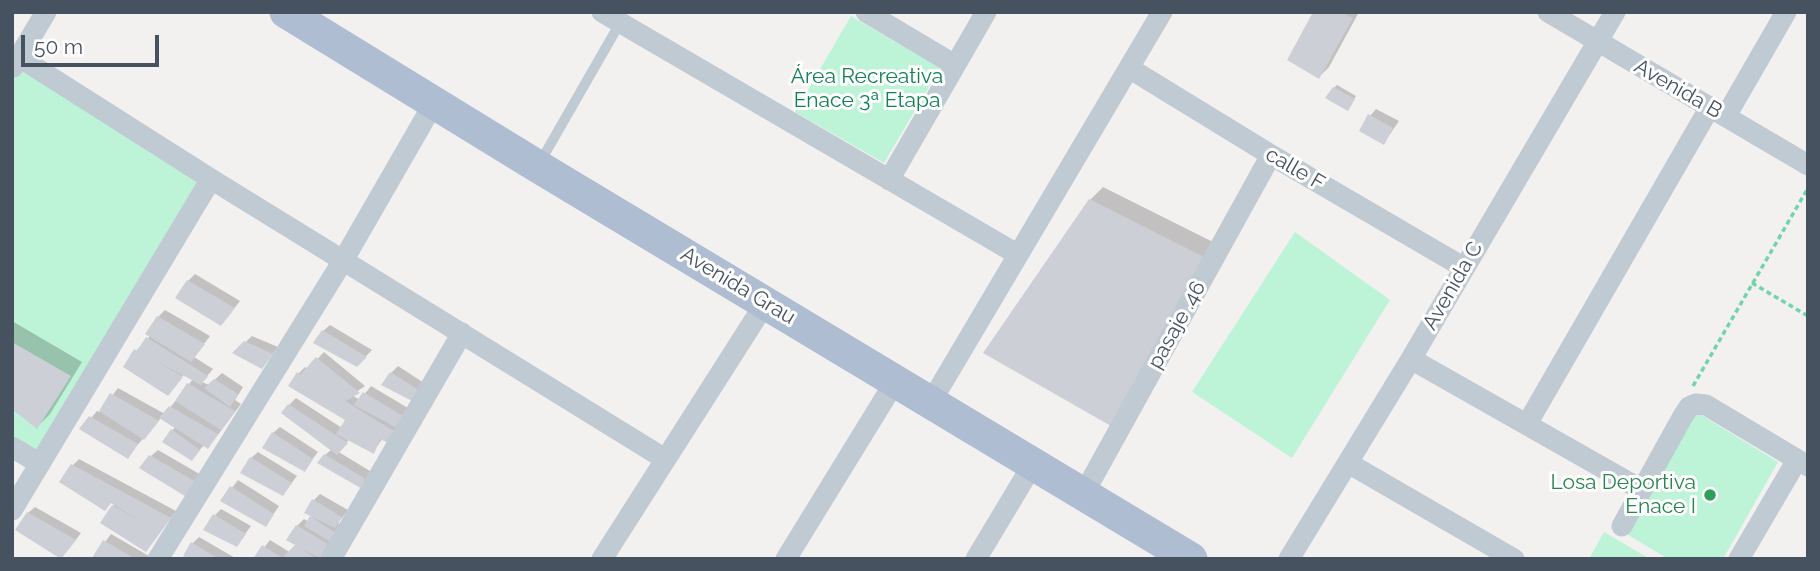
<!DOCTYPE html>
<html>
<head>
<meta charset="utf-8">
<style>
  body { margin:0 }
  #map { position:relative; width:1820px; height:571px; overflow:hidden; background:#f3f1f0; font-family:Raleway,sans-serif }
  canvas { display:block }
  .frame { position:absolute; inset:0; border:14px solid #475260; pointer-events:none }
  .scale { position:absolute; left:21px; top:35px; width:138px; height:32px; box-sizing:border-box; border:4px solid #475260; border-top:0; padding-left:9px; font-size:21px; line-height:24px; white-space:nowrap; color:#475260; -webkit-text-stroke:5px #fff; paint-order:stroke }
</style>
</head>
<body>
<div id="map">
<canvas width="1820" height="571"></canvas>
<div class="frame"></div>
<div class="scale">50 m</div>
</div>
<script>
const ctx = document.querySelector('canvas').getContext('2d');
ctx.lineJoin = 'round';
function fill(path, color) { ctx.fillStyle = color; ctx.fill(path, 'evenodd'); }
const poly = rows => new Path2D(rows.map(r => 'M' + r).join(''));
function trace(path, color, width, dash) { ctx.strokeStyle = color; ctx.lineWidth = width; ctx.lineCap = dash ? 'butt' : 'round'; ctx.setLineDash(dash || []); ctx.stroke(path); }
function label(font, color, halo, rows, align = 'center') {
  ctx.font = font + ' Raleway,sans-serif'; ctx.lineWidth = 6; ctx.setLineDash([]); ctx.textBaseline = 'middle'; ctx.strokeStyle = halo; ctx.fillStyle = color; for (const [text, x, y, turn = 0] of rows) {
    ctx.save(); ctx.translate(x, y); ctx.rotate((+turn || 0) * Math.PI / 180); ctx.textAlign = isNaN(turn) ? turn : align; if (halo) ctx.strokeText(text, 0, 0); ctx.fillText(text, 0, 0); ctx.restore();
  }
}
fill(poly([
  [851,16,940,68,884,163,795,112],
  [16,63,206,186,39,452,12,436,12,69],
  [1295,232,1390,300,1292,458,1192,392],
  [1693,410,1778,462,1723,559,1668,559,1625,533],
  [1604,532,1650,559,1589,559]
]), '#bdf3d6');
fill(poly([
  [1315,12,1359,12,1329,67,1319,77],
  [1337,85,1356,96,1350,106,1334,88],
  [1376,109,1399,121,1384,143,1370,116],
  [1103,187,1219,245,1111,424,1090,200],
  [195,274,240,301,227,318,188,281],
  [165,310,210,336,194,357,213,369,202,382,209,385,222,373,243,387,235,400,241,404,214,440,207,447,204,445,192,459,165,441,175,427,161,418,127,457,91,418,97,411,100,412,118,388,165,414,193,379,184,374,175,387,136,351,151,335,158,317],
  [12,321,82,362,50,414,37,427,12,407],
  [330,325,372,350,357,365,323,331],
  [252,336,278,347,262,367,234,353],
  [324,352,365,386,352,395,360,400,371,386,413,411,402,425,383,438,373,452,350,439,337,451,370,471,370,481,363,487,325,455,332,449,289,405,296,398,342,428,348,419,298,374,305,367,308,369],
  [398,366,427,385,422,394,391,373],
  [280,427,318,452,304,470,273,433],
  [158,450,203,476,188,496,151,456],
  [258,452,297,476,283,494,251,458],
  [79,459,176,511,152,543,113,506,116,504,72,466],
  [238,480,279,506,266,525,222,501],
  [320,494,348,510,338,523,344,527,319,559,255,559,270,540,291,553,298,545,297,526,304,519,309,522,313,515,314,500],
  [35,507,81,533,68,550,28,513],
  [221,509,251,526,237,545,215,515],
  [111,534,154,559,94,557],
  [199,537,237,559,192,559,193,543]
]), '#0003');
fill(poly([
  [1313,12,1345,12,1344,14,1353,18,1319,79,1287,60],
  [1333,87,1355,99,1348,111,1325,98],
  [1368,114,1393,128,1384,145,1359,131],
  [1089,199,1208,259,1111,426,983,353],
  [187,280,235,308,221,326,175,298],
  [157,316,205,344,191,362,145,334],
  [322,330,367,357,357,367,313,343],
  [146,337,208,376,201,385,156,361,183,377,168,396,123,367,134,349,137,351],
  [244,341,273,354,262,369,232,353],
  [12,342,71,376,37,429,12,409],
  [316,357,360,393,345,401,397,433,388,443,380,439,374,454,336,434,345,420,288,386,297,372,300,375],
  [390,372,422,392,416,403,381,385],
  [214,379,238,394,230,407,204,388],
  [187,383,235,411,221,430,175,401],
  [363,392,408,419,399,429,354,405],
  [110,393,159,421,144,440,99,411],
  [288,404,348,443,337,455,281,413],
  [169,406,218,434,208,449,159,418],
  [89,416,138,444,128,459,79,429],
  [171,429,200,450,192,461,162,442],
  [272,432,313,459,305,472,262,448],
  [324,454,364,478,364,490,317,463],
  [149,455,198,483,188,498,139,468],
  [250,457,292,483,283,496,240,473],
  [71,464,171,518,146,552,100,523,112,505,141,521,111,503,105,511,59,482],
  [230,486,274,514,266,527,220,501],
  [312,499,342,517,335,528,304,513],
  [27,512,76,540,61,559,15,530],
  [213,514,246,534,237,547,203,530],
  [310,516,339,535,331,542,304,526],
  [296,525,328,544,320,558,302,549,317,559,288,559,284,556,295,545,286,540],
  [103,540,136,559,93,559,92,558],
  [191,542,219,559,189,559,183,556],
  [262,545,284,559,253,559]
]), '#cccfd6');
trace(poly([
  [1752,283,1808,316],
  [1693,386,1808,188]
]), '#72d4ab', 3.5, [5, 3.5]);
trace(poly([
  [539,164,620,23]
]), '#c0cad3', 10);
trace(poly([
  [602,12,1017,254],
  [866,12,955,65],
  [1548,12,1808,165],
  [19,57,211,179,665,459],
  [13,67,46,12],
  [1129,68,1271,155,1463,267],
  [1726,116,1786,12],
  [889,180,986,12],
  [1411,359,1642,490],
  [931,402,1162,12],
  [1527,424,1710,107],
  [12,447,40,464],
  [1348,463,1514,559],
  [1083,495,1271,155],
  [12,510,211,179],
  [1622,526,1683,416,1689,407,1696,404,1706,405,1808,466],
  [158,559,344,259,435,101],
  [331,559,462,333],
  [602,559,766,302],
  [786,559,896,380],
  [976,559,1033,464],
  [1289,559,1411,359,1615,12],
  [1739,559,1797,460]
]), '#c0cad3', 21);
trace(poly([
  [286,12,537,166,1191,559]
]), '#aebdd1', 33);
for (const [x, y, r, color] of [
  [1710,495,7,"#2e9e5b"]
]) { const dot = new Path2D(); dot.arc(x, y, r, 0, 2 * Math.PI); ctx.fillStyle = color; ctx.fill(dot); trace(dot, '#fff', 2.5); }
label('21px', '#108252', '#fff', [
  ["Área Recreativa",867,77],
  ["Enace 3ª Etapa",867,101]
]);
label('21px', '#475260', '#fff', [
  ["Avenida B",1678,89,30],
  ["calle F",1295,169,30],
  ["Avenida Grau",738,286,31],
  ["Avenida C",1453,286,-60],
  ["pasaje .46",1177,325,-61]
]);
label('21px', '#27864d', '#fff', [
  ["Losa Deportiva",1696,483],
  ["Enace I",1696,507]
], 'right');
</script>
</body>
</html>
